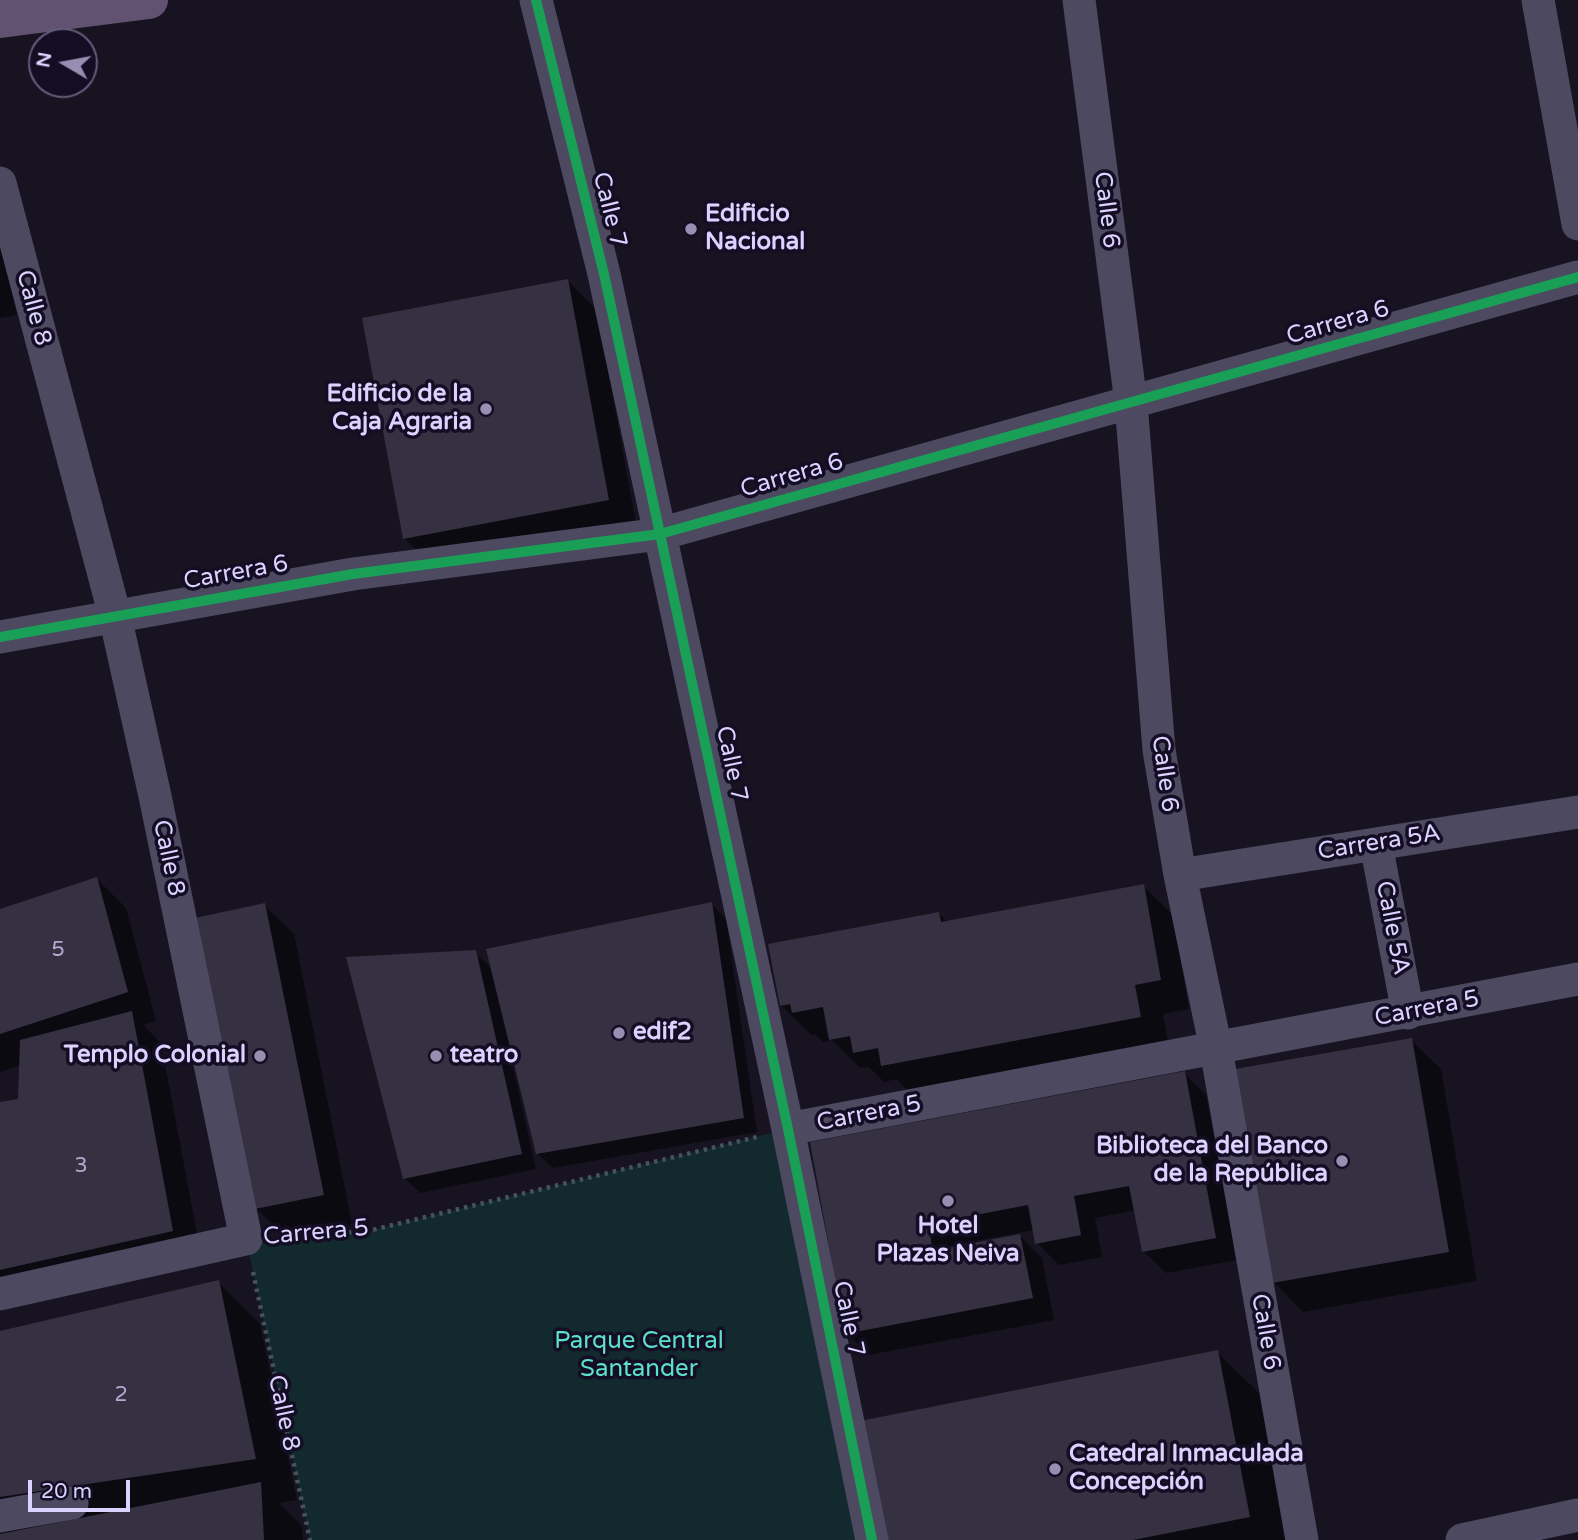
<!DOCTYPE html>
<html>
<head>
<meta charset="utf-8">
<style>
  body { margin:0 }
  #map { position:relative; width:1578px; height:1540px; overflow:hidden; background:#171320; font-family:"Varela Round",sans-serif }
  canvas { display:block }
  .north { position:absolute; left:28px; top:28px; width:70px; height:70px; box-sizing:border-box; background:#140e25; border:2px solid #645c7c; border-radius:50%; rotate:280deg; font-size:19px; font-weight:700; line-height:28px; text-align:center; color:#dbd2ff }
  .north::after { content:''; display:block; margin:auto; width:24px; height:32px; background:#968fb1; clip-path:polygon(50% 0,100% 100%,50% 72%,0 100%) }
  .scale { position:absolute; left:28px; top:1480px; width:102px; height:32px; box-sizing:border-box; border:4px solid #dbd2ff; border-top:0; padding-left:9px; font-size:21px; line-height:24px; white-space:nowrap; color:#dbd2ff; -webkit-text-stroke:5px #140e25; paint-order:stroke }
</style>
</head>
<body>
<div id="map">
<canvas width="1578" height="1540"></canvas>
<div class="north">N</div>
<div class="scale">20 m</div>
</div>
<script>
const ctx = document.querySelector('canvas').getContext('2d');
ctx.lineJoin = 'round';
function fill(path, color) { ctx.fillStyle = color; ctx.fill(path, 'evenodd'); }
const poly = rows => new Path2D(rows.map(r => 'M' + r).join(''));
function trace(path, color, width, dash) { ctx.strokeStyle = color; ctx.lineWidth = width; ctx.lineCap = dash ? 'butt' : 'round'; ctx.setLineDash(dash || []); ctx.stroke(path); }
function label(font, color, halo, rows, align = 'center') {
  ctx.font = font + ' "Varela Round",sans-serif'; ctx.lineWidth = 7; ctx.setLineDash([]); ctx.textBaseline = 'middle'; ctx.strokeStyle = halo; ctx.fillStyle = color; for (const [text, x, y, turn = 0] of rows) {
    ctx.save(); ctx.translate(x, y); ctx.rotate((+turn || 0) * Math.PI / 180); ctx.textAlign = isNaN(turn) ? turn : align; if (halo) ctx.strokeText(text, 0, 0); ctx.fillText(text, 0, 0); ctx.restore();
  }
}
fill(poly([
  [788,1129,872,1540,310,1540,246,1239,368,1231]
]), '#12292d');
fill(poly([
  [0,241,17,315,0,318],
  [568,281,597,310,637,529,434,567,404,538],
  [97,879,126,908,156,1021,143,1025,161,1043,202,1260,0,1305,0,1104,20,1100,21,1065,0,1072,0,911],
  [1143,886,1173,915,1189,1009,1163,1014,1169,1046,912,1095,897,1079,884,1082,869,1067,860,1068,832,1040,823,1042,815,1034,811,1035,781,1005,939,913,947,922],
  [711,904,726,919,757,1132,553,1168,538,1154,512,1048,509,1049,536,1169,420,1193,405,1178,475,952,492,969],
  [264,905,294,934,352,1224,286,1238,256,1208],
  [1411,1040,1441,1069,1477,1281,1303,1312,1274,1282],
  [1184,1073,1206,1095,1237,1260,1166,1273,1143,1251,1136,1210,1095,1218,1102,1257,1059,1265,1037,1243,1034,1230,949,1246,950,1249,1020,1236,1042,1258,1054,1320,869,1355,847,1333,812,1143],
  [218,1282,260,1324,297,1500,279,1503,302,1526,303,1540,0,1540,0,1333],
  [1217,1352,1259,1393,1287,1540,884,1540]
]), '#0007');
fill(poly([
  [568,279,609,500,403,539,362,318],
  [97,877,128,992,0,1034,0,909],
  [1144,884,1161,980,1135,985,1141,1017,881,1066,878,1048,853,1053,850,1036,829,1040,823,1007,792,1013,790,1004,780,1006,768,944,939,912,941,922],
  [712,902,744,1118,536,1154,486,949],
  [265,903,324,1195,255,1209,195,918],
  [476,950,522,1154,403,1179,346,957],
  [132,1011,173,1231,0,1270,0,1102,18,1099,20,1040],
  [1412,1038,1449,1252,1272,1283,1235,1069],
  [1185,1071,1216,1238,1142,1252,1129,1186,1074,1196,1081,1235,1035,1244,1028,1205,928,1224,933,1251,1020,1234,1033,1298,845,1334,810,1142],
  [219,1280,256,1459,0,1497,0,1331],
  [1218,1350,1250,1517,1133,1540,883,1540,860,1421],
  [261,1482,264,1540,0,1540,0,1534]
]), '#353142');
trace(poly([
  [280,1237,368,1231,757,1137],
  [253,1272,310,1540]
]), '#475261', 4.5, [3.5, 5]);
trace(poly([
  [536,0,604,274,660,534,788,1129,872,1540],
  [1079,0,1131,403,1159,750,1180,875,1216,1049,1302,1540],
  [1538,0,1578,224],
  [0,183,115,616,155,796,246,1239,0,1294],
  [0,637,353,574,660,534,1578,277],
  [1376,844,1408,1013],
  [1180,875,1578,812],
  [788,1129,1578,979],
  [0,1516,72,1503],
  [1462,1540,1578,1515]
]), '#4c4961', 33);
trace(poly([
  [0,19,149,0]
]), '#615272', 38);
trace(poly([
  [536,0,604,274,660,534,788,1129,872,1540],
  [0,637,353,574,660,534,1578,277]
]), '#1a9f57', 10);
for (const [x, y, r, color] of [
  [691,229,7,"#968fb1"],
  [486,409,7,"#968fb1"],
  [619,1033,7,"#968fb1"],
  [260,1056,7,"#968fb1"],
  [436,1056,7,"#968fb1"],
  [1342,1161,7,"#968fb1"],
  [948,1201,7,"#968fb1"],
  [1055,1469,7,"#968fb1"]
]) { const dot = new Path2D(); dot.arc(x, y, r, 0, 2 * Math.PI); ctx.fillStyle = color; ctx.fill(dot); trace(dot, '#140e25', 2.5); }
label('21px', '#b2aad0', null, [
  ["5",58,950],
  ["3",81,1166],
  ["2",121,1395]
]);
label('24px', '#dbd2ff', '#140e25', [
  ["Calle 7",609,210,76],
  ["Calle 6",1106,210,83],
  ["Calle 8",33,308,75],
  ["Carrera 6",1338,323,-16],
  ["Carrera 6",792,476,-16],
  ["Carrera 6",236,573,-10],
  ["Calle 7",731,764,78],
  ["Calle 6",1164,774,82],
  ["Carrera 5A",1379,843,-9],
  ["Calle 8",168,858,78],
  ["Calle 5A",1392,928,79],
  ["Carrera 5",1427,1009,-11],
  ["Carrera 5",869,1114,-11],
  ["Carrera 5",316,1233,-5],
  ["Calle 7",848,1319,78],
  ["Calle 6",1265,1332,80],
  ["Calle 8",283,1413,78]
]);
label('bold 24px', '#dbd2ff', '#140e25', [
  ["Edificio",705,215],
  ["Nacional",705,243],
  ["Edificio de la",472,395,"right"],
  ["Caja Agraria",472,423,"right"],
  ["edif2",633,1033],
  ["Templo Colonial",246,1056,"right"],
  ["teatro",450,1056],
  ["Biblioteca del Banco",1328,1147,"right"],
  ["de la República",1328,1175,"right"],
  ["Hotel",948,1227,"center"],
  ["Plazas Neiva",948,1255,"center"],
  ["Catedral Inmaculada",1069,1455],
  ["Concepción",1069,1483]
], 'left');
label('24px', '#5ce1cc', '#140e25', [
  ["Parque Central",639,1342],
  ["Santander",639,1370]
]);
</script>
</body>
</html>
